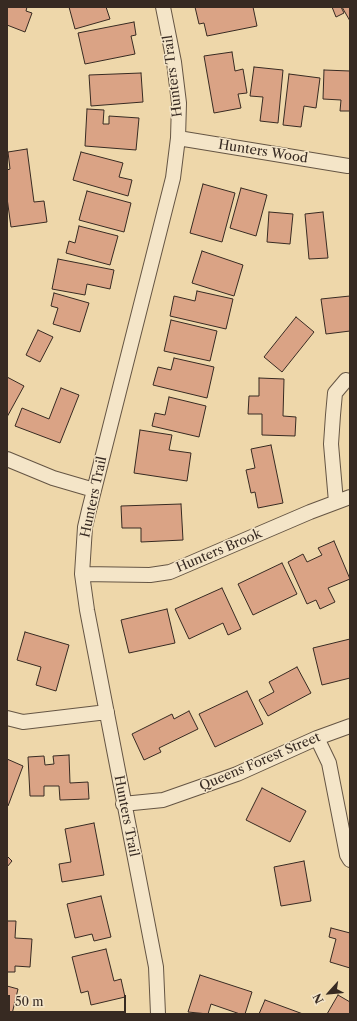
<!DOCTYPE html>
<html>
<head>
<meta charset="utf-8">
<style>
  body { margin:0 }
  #map { position:relative; width:357px; height:1021px; overflow:hidden; background:#eed7aa; font-family:"Libre Caslon Text",serif }
  canvas { display:block }
  .frame { position:absolute; inset:0; border:8px solid #372a22; pointer-events:none }
  .north { position:absolute; left:309px; top:973px; width:40px; height:40px; -webkit-text-stroke:3px #f4e5c8; paint-order:stroke; rotate:243deg; font-size:11px; font-weight:700; line-height:16px; text-align:center; color:#372a22 }
  .north::after { content:''; display:block; margin:auto; width:14px; height:18px; background:#372a22; clip-path:polygon(50% 0,100% 100%,50% 72%,0 100%) }
  .scale { position:absolute; left:8px; top:995px; width:118px; height:18px; box-sizing:border-box; border:2px solid #372a22; border-top:0; padding-left:5px; font-size:12px; line-height:14px; white-space:nowrap; color:#372a22; -webkit-text-stroke:3px #f4e5c8; paint-order:stroke }
</style>
</head>
<body>
<div id="map">
<canvas width="357" height="1021"></canvas>
<div class="frame"></div>
<div class="north">N</div>
<div class="scale">50 m</div>
</div>
<script>
const ctx = document.querySelector('canvas').getContext('2d');
ctx.lineJoin = 'round';
function fill(path, color) { ctx.fillStyle = color; ctx.fill(path, 'evenodd'); }
const poly = rows => new Path2D(rows.map(r => 'M' + r).join(''));
function trace(path, color, width, dash) { ctx.strokeStyle = color; ctx.lineWidth = width; ctx.lineCap = dash ? 'butt' : 'round'; ctx.setLineDash(dash || []); ctx.stroke(path); }
function label(font, color, halo, rows, align = 'center') {
  ctx.font = font + ' "Libre Caslon Text",serif'; ctx.lineWidth = 3; ctx.setLineDash([]); ctx.textBaseline = 'middle'; ctx.strokeStyle = halo; ctx.fillStyle = color; for (const [text, x, y, turn = 0] of rows) {
    ctx.save(); ctx.translate(x, y); ctx.rotate((+turn || 0) * Math.PI / 180); ctx.textAlign = isNaN(turn) ? turn : align; if (halo) ctx.strokeText(text, 0, 0); ctx.fillText(text, 0, 0); ctx.restore();
  }
}
const building = poly([
  [7,7,27,7,26,11,32,13,25,32,7,25,7,7],
  [69,7,106,7,110,19,75,29,69,7],
  [195,7,253,7,257,26,207,36,204,23,199,24,195,7],
  [332,7,341,7,344,13,336,17,332,7],
  [342,7,350,7,350,21,342,7],
  [134,22,136,35,131,36,135,54,85,64,78,33,134,22],
  [232,52,235,71,243,69,247,93,238,94,241,108,214,113,204,56,232,52],
  [254,67,283,70,278,123,260,121,263,97,250,96,254,67],
  [324,70,350,71,350,111,340,111,341,100,323,99,324,70],
  [141,73,143,102,91,106,89,75,141,73],
  [289,74,320,78,316,108,304,106,301,127,283,125,289,74],
  [87,109,104,110,103,124,109,124,109,116,139,118,136,150,85,146,87,109],
  [27,149,34,202,44,201,47,222,11,227,7,198,7,170,10,169,8,152,27,149],
  [81,152,123,163,119,177,132,180,128,196,73,180,81,152],
  [203,184,235,193,222,242,190,233,203,184],
  [241,188,267,195,256,236,230,228,241,188],
  [87,191,131,203,124,232,79,220,87,191],
  [269,212,293,214,290,244,267,242,269,212],
  [323,212,328,258,309,259,305,214,323,212],
  [79,226,118,236,110,265,66,253,69,241,75,243,79,226],
  [202,251,243,265,234,296,192,283,202,251],
  [58,259,114,270,110,289,87,284,85,295,52,289,58,259],
  [197,291,233,299,226,329,170,316,174,296,195,301,197,291],
  [54,293,89,303,80,332,53,324,58,308,51,306,54,293],
  [350,296,350,331,326,334,321,299,350,296],
  [296,317,314,332,282,372,264,357,296,317],
  [171,320,217,331,210,361,164,351,171,320],
  [38,330,53,337,40,362,26,355,38,330],
  [174,358,214,367,207,398,153,385,158,367,171,370,174,358],
  [7,377,24,386,7,417,7,377],
  [259,378,284,379,283,416,296,417,295,436,262,435,262,414,248,414,249,396,259,396,259,378],
  [61,388,79,395,60,443,15,426,22,408,49,419,61,388],
  [169,397,206,406,199,437,152,426,155,413,165,415,169,397],
  [140,430,172,435,169,450,191,453,187,481,134,473,140,430],
  [271,445,283,503,258,508,255,492,251,493,246,470,255,468,251,449,271,445],
  [181,504,183,540,141,542,141,528,122,528,121,506,181,504],
  [334,541,350,579,328,588,335,602,320,609,316,600,307,604,288,562,303,554,307,562,322,555,318,548,334,541],
  [282,563,297,594,253,615,238,584,282,563],
  [222,588,241,629,228,635,223,623,189,639,175,609,222,588],
  [167,609,175,643,129,653,121,620,167,609],
  [25,632,69,645,56,691,36,685,41,667,17,660,25,632],
  [350,639,350,678,322,685,313,648,350,639],
  [297,667,311,693,268,716,259,700,274,692,269,682,297,667],
  [247,691,263,724,215,747,199,714,247,691],
  [189,711,198,729,159,748,161,752,144,760,132,734,172,714,174,719,189,711],
  [69,755,70,783,88,782,89,799,60,800,59,786,44,786,44,796,30,796,28,757,44,756,45,765,54,764,53,756,69,755],
  [7,759,23,766,8,806,7,805,7,759],
  [262,788,306,811,290,842,246,820,262,788],
  [94,823,104,875,62,882,59,864,71,862,65,829,94,823],
  [7,856,12,861,7,867,7,856],
  [304,861,311,901,281,906,274,867,304,861],
  [101,896,111,937,94,941,92,934,75,938,67,904,101,896],
  [7,921,16,921,15,938,32,939,30,967,15,966,15,972,7,972,7,921],
  [331,928,350,933,350,968,330,962,336,939,329,937,331,928],
  [106,949,114,981,121,979,125,997,91,1005,88,991,81,993,72,957,106,949],
  [200,975,252,992,245,1014,240,1014,211,1004,208,1014,188,1012,200,975],
  [7,986,18,989,12,1014,7,1014,7,986],
  [338,995,350,1002,350,1014,327,1014,338,995],
  [265,1000,303,1014,259,1014,265,1000]
]);
fill(building, '#daa385');
trace(building, '#372a22', 1);
const minor = poly([
  [178,138,348,166],
  [7,459,53,478,94,490],
  [336,502,331,444,333,415,335,393,346,380],
  [82,574,150,575,170,572,310,512,350,497],
  [7,718,23,722,107,712],
  [317,738,329,763,347,855,350,860],
  [123,804,163,800,237,774,317,738,350,726],
  [158,1014,156,967,87,610,82,574,85,527,89,510,173,178,178,138,179,103,174,62,163,7]
]);
trace(minor, '#655544', 16);
trace(minor, '#f4e5c8', 14);
label('13px', '#372a22', '#f4e5c8', [
  ["Hunters Trail",173,76,-97],
  ["Hunters Wood",263,152,9],
  ["Hunters Trail",94,497,-78],
  ["Hunters Brook",219,551,-23],
  ["Queens Forest Street",260,762,-23],
  ["Hunters Trail",126,816,79]
]);
</script>
</body>
</html>
